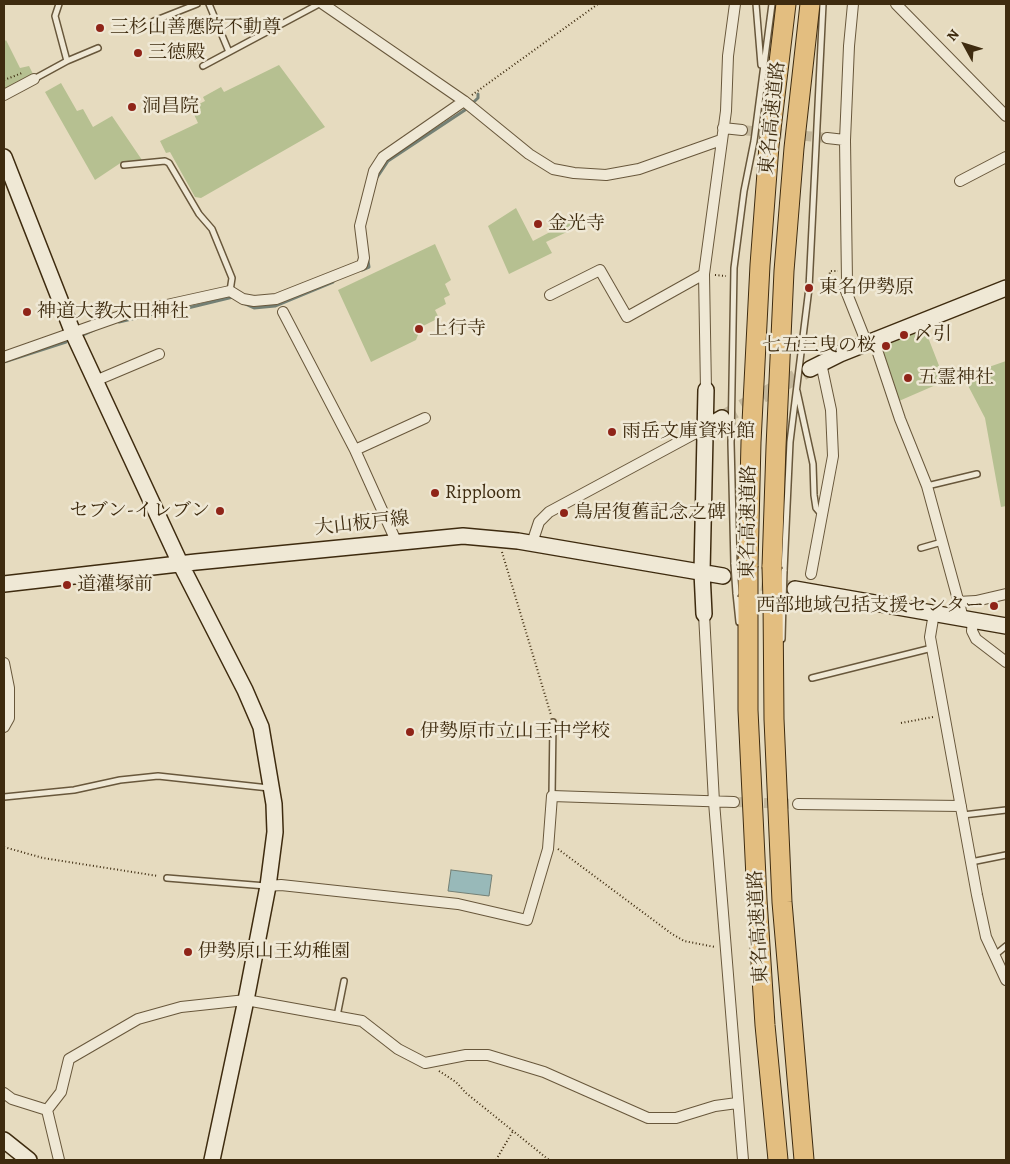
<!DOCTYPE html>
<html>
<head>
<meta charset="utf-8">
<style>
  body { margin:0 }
  #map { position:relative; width:1010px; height:1164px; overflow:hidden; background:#e6dbbf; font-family:Alegreya,serif }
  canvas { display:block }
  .frame { position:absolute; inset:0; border:5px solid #3e2b0f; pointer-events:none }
  .north { position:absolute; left:940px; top:20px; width:50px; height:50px; -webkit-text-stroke:4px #efe8d5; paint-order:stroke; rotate:309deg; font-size:14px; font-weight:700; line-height:20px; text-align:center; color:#3e2b0f }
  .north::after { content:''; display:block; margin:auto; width:18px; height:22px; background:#3e2b0f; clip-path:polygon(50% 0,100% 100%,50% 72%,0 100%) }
</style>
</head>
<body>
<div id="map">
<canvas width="1010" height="1164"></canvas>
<div class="frame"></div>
<div class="north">N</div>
</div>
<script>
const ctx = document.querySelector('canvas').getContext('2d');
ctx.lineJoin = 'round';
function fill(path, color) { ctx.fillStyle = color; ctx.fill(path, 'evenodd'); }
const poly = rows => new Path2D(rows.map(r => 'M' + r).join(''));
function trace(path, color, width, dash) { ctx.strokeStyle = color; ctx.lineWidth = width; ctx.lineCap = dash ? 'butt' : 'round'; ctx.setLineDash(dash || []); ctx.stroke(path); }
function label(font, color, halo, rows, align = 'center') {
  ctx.font = font + ' Alegreya,"Noto Serif JP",serif'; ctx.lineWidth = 5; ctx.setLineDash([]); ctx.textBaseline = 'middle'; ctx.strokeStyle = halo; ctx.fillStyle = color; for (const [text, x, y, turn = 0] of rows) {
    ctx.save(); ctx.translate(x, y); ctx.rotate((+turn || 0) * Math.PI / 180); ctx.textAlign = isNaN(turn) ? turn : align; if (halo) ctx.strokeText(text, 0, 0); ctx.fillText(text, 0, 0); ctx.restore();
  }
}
fill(poly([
  [6,40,20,68,29,66,33,74,4,89,4,42],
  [279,65,325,127,201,198,195,197,170,152,166,153,160,141,198,123,191,108,205,101,203,97,221,87,224,92],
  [61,83,77,111,83,109,93,127,112,116,142,160,122,162,95,180,45,92],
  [516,208,533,241,569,222,573,229,546,242,552,253,509,274,488,226],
  [435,244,451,280,445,284,450,295,444,298,446,304,435,310,439,318,421,327,416,340,371,362,338,290],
  [924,327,945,381,899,401,880,348],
  [1006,361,1006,506,1001,507,985,418,963,376]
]), '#b6c091');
const water = poly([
  [451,870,492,875,489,896,448,891,451,870]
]);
fill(water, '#98b9b9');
trace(water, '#748075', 1);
trace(poly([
  [376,179,388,161,465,110,478,98,478,94],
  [362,270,369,267,368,261],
  [243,303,254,308,275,306,333,282],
  [119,322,157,313,159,315,233,297],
  [81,336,94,330],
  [4,362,66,342]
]), '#748075', 3);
trace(poly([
  [742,130,827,138],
  [734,802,798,804]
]), '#c4b89c', 10, [10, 5]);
trace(poly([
  [722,418,810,369],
  [739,579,795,589]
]), '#c4b89c', 15, [15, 8]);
const lane = poly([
  [59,4,55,16,67,61],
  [209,4,229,52],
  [756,4,761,65],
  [154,21,197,4],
  [203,66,319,4],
  [34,79,67,61,98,48],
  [124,165,165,161,169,163,199,214,212,229,232,278,230,291],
  [797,391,813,464,814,495,816,508,821,514],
  [927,486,977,474],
  [921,548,942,542],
  [734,564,731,443,734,268,744,191,754,141,772,4],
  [784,571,790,442,809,288,823,4],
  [736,593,739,622],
  [782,639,783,602],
  [812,678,932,648],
  [552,796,553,722],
  [4,797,74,790,120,780,158,776,269,788],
  [963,815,1006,810],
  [971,862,1006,855],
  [167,878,266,886],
  [995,955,1006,946],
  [337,1016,344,981]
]);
const street = poly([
  [323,4,464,101,529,154,553,169,574,173,606,175,639,169,721,140],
  [853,4,849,46,845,140,847,281,844,286,867,344],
  [896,4,1006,116],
  [4,95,34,79],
  [723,128,742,130],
  [827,138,845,140],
  [960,181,1006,157],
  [550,295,600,270,627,317,704,274],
  [283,312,355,450,396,541],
  [874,341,900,419,927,486,963,618],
  [4,357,126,314,230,291,243,299,254,301,276,299,362,265,364,258,360,226,374,171,383,157,464,101],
  [95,381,159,354],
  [706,390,704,274,726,111,728,56,735,4],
  [355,450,425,418],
  [532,543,539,522,549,512,705,428],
  [811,574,833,456,831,410,821,363],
  [958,602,976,601,1006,594],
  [934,613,930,637,977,895,986,937,1006,980],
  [704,614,714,802,743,1160],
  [973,620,972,631,976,639,1006,662],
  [4,663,9,688,9,718,4,727],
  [798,804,961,806],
  [268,886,281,885,458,904,527,920,548,849,552,796,734,802],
  [4,1093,12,1099,47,1110,61,1092,69,1059,138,1019,181,1007,246,1000,362,1021,398,1049,425,1063,466,1055,488,1055,544,1072,648,1118,676,1118,715,1106,737,1103],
  [47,1110,59,1160]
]);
const secondary = poly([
  [4,157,73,333,180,563,245,690,261,727,274,804,275,832,268,886,246,1000,212,1160],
  [810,369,840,354,1006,288],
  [705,428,722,418],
  [4,584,196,562,463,536,518,541,723,576],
  [795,589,1006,626],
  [704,614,702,572,706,390],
  [4,1140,29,1160]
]);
const highway = poly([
  [748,566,751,442,760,265,769,146,786,4],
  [772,567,776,447,784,271,794,148,810,4],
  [748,597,748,710,757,899,765,1025,778,1160],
  [773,602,774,719,782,902,804,1160]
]);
trace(lane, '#68573b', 8);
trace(street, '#68573b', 12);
trace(secondary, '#3e2b0f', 18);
trace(highway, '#3e2b0f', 21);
trace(poly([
  [4,80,22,73],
  [472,95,598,4],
  [715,275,726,276],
  [818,279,829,280,830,271,838,271],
  [502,552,551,715],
  [901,723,933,717],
  [4,847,43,858,158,876],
  [558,849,672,934,684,941,715,947],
  [439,1071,456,1082,466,1093,549,1160],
  [496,1160,513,1131]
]), '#3e2b0f', 2, [1, 2.5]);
trace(lane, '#efe8d5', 5);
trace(street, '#efe8d5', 10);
trace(secondary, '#efe8d5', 15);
trace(highway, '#e3be80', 19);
const laneBridge = poly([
  [734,564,736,593],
  [783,602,784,571]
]);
const highwayBridge = poly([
  [772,567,773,602],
  [748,597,748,566]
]);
trace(laneBridge, '#68573b', 8, []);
trace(highwayBridge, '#3e2b0f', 21, []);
trace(laneBridge, '#efe8d5', 5);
trace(highwayBridge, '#e3be80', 19);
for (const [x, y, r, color] of [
  [100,28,5,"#8f2418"],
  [138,53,5,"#8f2418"],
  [132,107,5,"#8f2418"],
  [538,224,5,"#8f2418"],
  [809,288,5,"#8f2418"],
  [27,312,5,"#8f2418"],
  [419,329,5,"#8f2418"],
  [904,335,5,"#8f2418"],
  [886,346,5,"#8f2418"],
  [908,378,5,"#8f2418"],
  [612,432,5,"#8f2418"],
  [435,493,5,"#8f2418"],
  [220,511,5,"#8f2418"],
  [564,513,5,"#8f2418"],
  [67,585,5,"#8f2418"],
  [994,606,5,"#8f2418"],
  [410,732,5,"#8f2418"],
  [188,952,5,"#8f2418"]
]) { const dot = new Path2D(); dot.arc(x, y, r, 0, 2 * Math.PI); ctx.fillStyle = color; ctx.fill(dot); trace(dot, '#efe8d5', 2); }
label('19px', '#3e2b0f', '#efe8d5', [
  ["三杉山善應院不動尊",110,28],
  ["三徳殿",148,53],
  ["洞昌院",142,107],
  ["金光寺",548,224],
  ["東名伊勢原",819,288],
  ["神道大教太田神社",37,312],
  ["上行寺",429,329],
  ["〆引",914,335],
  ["七五三曳の桜",876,346,"right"],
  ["五霊神社",918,378],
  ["雨岳文庫資料館",622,432],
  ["Ripploom",445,493],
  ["セブン-イレブン",210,511,"right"],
  ["鳥居復舊記念之碑",574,513],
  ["道灌塚前",77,585],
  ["西部地域包括支援センター",984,606,"right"],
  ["伊勢原市立山王中学校",420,732],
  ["伊勢原山王幼稚園",198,952]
], 'left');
label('19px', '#3e2b0f', '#efe8d5', [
  ["東名高速道路",773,118,-84],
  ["東名高速道路",749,522,-89],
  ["大山板戸線",362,524,-6],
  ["東名高速道路",759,927,-93]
]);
</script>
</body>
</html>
